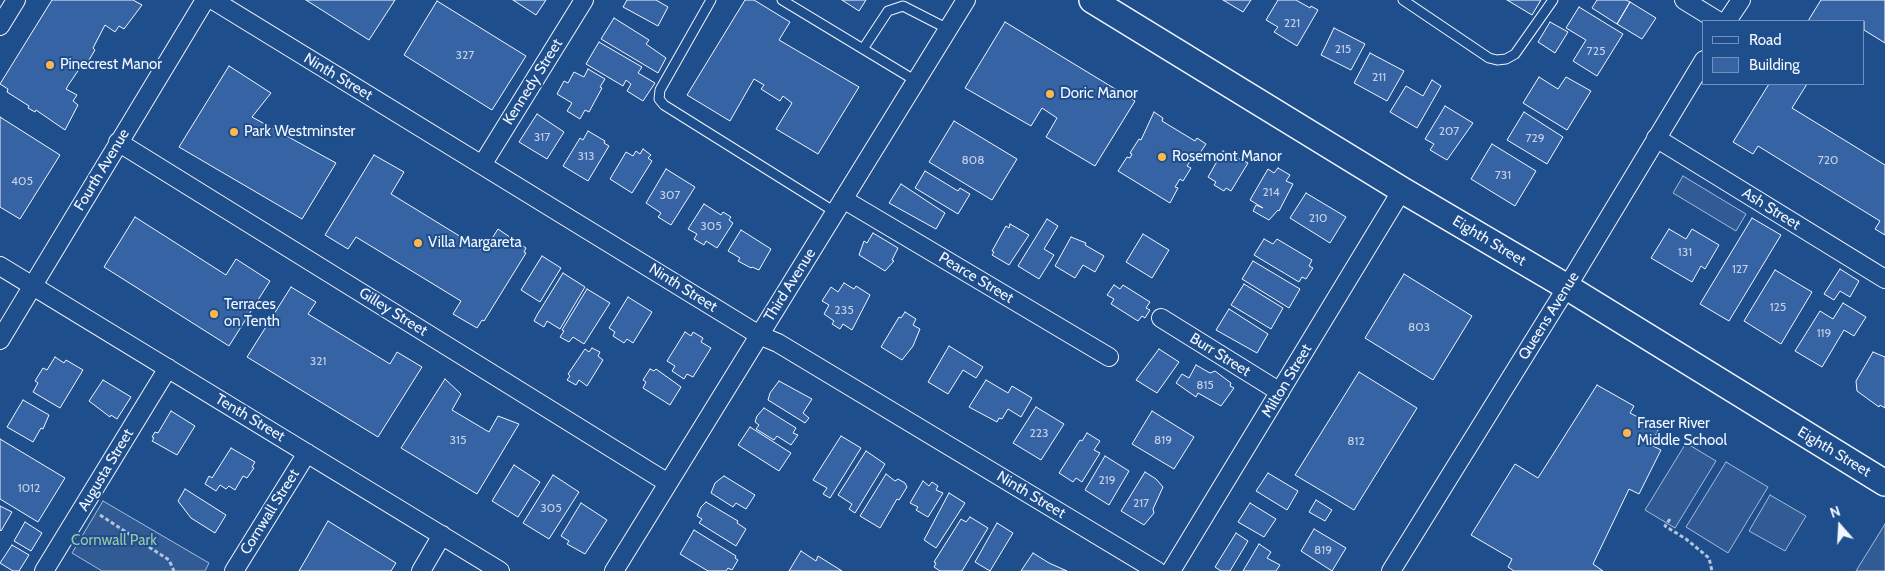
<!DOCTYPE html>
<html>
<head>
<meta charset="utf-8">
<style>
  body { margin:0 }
  #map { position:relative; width:1885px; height:571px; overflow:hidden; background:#1f4e8c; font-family:Cabin,sans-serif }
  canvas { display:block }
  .legend { position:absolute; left:1702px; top:20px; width:162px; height:65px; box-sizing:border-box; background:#1f4e8c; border:1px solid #7391ba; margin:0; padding:6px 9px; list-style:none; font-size:15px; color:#f2f6ff }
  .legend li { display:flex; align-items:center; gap:10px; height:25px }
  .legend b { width:25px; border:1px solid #7391ba }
  .north { position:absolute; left:1815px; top:501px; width:50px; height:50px; -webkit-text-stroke:4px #1f4e8c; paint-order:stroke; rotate:341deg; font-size:14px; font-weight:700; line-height:20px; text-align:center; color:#f2f6ff }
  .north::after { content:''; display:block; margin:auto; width:18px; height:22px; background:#f2f6ff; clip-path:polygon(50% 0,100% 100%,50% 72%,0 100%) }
</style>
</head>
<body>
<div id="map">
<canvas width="1885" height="571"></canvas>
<ul class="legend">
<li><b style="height:6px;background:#1f4e8c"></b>Road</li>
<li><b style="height:14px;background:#3563a3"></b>Building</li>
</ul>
<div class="north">N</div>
</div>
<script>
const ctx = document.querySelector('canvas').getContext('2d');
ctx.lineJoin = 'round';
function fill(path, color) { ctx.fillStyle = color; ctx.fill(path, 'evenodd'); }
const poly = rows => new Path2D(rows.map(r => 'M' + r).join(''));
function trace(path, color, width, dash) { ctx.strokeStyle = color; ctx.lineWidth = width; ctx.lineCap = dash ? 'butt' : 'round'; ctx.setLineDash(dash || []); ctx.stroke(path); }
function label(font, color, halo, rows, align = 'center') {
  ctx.font = font + ' Cabin,sans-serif'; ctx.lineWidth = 4; ctx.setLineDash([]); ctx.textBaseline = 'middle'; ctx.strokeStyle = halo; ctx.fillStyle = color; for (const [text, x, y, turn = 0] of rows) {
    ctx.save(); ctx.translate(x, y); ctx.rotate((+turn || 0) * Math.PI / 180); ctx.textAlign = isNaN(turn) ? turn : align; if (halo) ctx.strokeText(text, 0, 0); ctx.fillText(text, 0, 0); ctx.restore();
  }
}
const built = poly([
  [1683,176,1746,214,1736,231,1673,193,1683,176],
  [1686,443,1716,461,1675,528,1645,510,1686,443],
  [1726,462,1768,487,1728,553,1686,527,1726,462],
  [1770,495,1806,516,1785,551,1749,531,1770,495],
  [103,501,209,563,205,571,102,571,72,553,103,501],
  [1885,524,1885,571,1856,571,1885,524]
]);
fill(built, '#305b95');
trace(built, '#a8bbd7', 1);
const building = poly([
  [52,0,133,0,142,5,124,29,119,26,115,32,105,25,93,48,95,50,83,70,80,68,69,84,66,89,77,95,73,101,78,105,65,130,36,110,35,112,28,108,29,106,7,92,8,89,0,84,52,0],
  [306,0,395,0,369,40,306,0],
  [513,0,546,0,536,15,513,0],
  [627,0,656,0,668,7,658,26,623,7,627,0],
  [745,0,754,0,790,22,779,40,859,87,818,154,776,129,792,103,783,96,780,101,761,89,764,85,754,79,730,121,687,95,745,0],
  [842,0,866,0,859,11,842,0],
  [1223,0,1251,0,1243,12,1223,0],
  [1278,0,1296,0,1310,8,1311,6,1318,10,1297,46,1274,32,1278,27,1266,20,1278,0],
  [1507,0,1541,0,1532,15,1507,0],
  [1597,0,1626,0,1630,2,1617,24,1592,8,1597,0],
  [1821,0,1885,0,1885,43,1864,30,1864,21,1808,21,1821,0],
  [437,1,526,56,492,110,404,55,437,1],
  [1630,2,1656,18,1642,39,1617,24,1630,2],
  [1579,7,1623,34,1597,76,1573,61,1586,40,1566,28,1579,7],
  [614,18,649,40,646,44,666,58,658,73,601,39,614,18],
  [1005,22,1135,101,1095,166,1046,137,1057,118,1042,108,1031,126,965,88,1005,22],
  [1550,22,1568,32,1555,53,1538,42,1550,22],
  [1334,28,1365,44,1351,70,1321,55,1334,28],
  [599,42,642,67,638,73,655,83,643,101,627,91,631,84,626,80,623,86,586,64,599,42],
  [1370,53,1404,71,1387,101,1354,83,1370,53],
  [229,66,271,93,252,117,336,163,302,219,179,147,229,66],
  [588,69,605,79,600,87,602,88,589,112,585,110,580,119,567,111,572,103,557,94,564,81,568,83,574,72,584,77,588,69],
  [1539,77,1558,89,1566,77,1591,91,1567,130,1523,103,1539,77],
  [1432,80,1441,86,1417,128,1390,112,1406,86,1423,96,1432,80],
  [1769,84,1807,84,1792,108,1885,165,1885,235,1875,229,1880,221,1758,146,1753,154,1733,142,1769,84],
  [1445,106,1473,123,1447,160,1430,150,1434,144,1425,139,1445,106],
  [1154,112,1163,118,1162,121,1195,141,1197,138,1206,144,1198,156,1195,154,1187,166,1191,168,1183,181,1180,179,1175,187,1178,188,1170,203,1118,171,1127,157,1130,158,1132,154,1130,153,1139,139,1141,140,1154,112],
  [1524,112,1563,137,1547,164,1507,140,1524,112],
  [537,114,564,132,547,159,519,142,537,114],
  [0,117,60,155,20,219,0,207,0,117],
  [954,121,1017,159,992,200,929,162,954,121],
  [588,131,605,141,604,143,609,146,588,181,563,166,580,138,583,140,588,131],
  [1492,144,1536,171,1515,206,1471,179,1492,144],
  [643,149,651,155,648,158,652,161,632,193,610,179,626,152,633,156,636,151,640,154,643,149],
  [1223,151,1248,163,1231,191,1226,188,1224,191,1214,185,1216,182,1208,177,1223,151],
  [374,155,404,172,391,194,484,251,498,229,526,248,524,252,526,253,484,321,482,320,477,328,453,314,461,301,356,237,348,249,325,235,374,155],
  [1278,168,1290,175,1286,181,1293,184,1279,211,1278,210,1269,220,1253,211,1256,205,1263,208,1250,200,1268,169,1274,173,1278,168],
  [666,169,695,187,671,225,658,217,661,213,646,203,666,169],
  [925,171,958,191,960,188,970,194,958,214,915,188,925,171],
  [901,184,945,213,936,229,889,203,901,184],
  [1306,193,1346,217,1330,243,1290,218,1306,193],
  [704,204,721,215,723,212,731,217,729,220,733,223,717,248,706,241,704,245,694,239,697,234,688,229,704,204],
  [135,217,226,275,236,259,270,281,229,346,104,267,135,217],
  [1752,218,1781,235,1729,321,1700,304,1752,218],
  [1047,219,1058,226,1044,249,1054,255,1039,279,1018,266,1047,219],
  [1010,224,1029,235,1009,265,992,255,994,252,992,251,1006,226,1009,228,1010,224],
  [1669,229,1686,239,1692,229,1719,245,1705,269,1701,266,1692,282,1651,258,1669,229],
  [741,230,771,249,759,270,752,267,751,268,738,261,740,258,728,251,741,230],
  [873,233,898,248,892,260,894,261,885,271,859,255,864,241,867,243,873,233],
  [1143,234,1169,250,1152,278,1126,262,1143,234],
  [1071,237,1086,243,1085,245,1104,256,1095,272,1083,265,1075,278,1055,266,1071,237],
  [1264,239,1273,244,1277,239,1312,260,1309,266,1313,268,1306,279,1302,277,1299,282,1254,255,1264,239],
  [542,256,561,268,540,302,521,290,542,256],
  [1253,261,1300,289,1289,308,1242,279,1253,261],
  [1840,269,1859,281,1850,297,1840,291,1834,300,1824,294,1840,269],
  [1775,270,1812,292,1781,344,1744,321,1775,270],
  [563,273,585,287,560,329,547,321,544,327,534,321,537,315,563,273],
  [1404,274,1472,316,1433,380,1365,338,1404,274],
  [844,283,854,289,856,286,870,295,852,330,843,324,840,329,832,324,834,321,824,314,829,305,822,301,831,287,838,292,844,283],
  [1244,284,1283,308,1271,329,1231,305,1244,284],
  [1114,285,1120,289,1123,285,1150,302,1146,308,1150,310,1145,318,1142,316,1138,321,1111,304,1114,299,1107,295,1114,285],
  [291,287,316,302,308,314,390,364,397,352,422,367,378,437,247,357,291,287],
  [587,289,610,303,584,344,573,337,569,342,560,337,564,331,562,330,587,289],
  [628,297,652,312,633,343,627,339,624,343,613,336,615,332,609,328,628,297],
  [1843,303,1866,317,1854,336,1844,330,1822,367,1795,351,1820,311,1833,319,1843,303],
  [1229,309,1268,334,1257,353,1216,330,1229,309],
  [905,312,916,319,913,325,920,329,913,346,902,360,881,347,899,317,901,318,905,312],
  [685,332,691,336,693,332,703,338,701,342,711,348,693,377,687,374,684,379,672,371,675,366,667,361,685,332],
  [949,346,983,367,976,378,963,370,948,394,928,382,949,346],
  [592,348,600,352,598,356,603,360,587,386,579,380,576,385,567,380,570,376,568,374,585,349,589,352,592,348],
  [1159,349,1179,362,1157,393,1136,380,1159,349],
  [1873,352,1885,357,1885,408,1880,405,1879,407,1857,391,1856,381,1873,352],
  [55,357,64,363,66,360,83,370,60,408,33,392,38,383,35,381,43,368,47,370,55,357],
  [1196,365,1210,373,1215,371,1231,383,1230,386,1234,388,1221,406,1198,393,1196,397,1176,383,1182,374,1189,378,1196,365],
  [650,369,654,371,656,369,681,387,670,405,643,388,646,382,643,380,650,369],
  [1359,372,1417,408,1354,510,1295,475,1359,372],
  [445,379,461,394,452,410,489,432,498,416,519,424,477,494,401,448,445,379],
  [103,380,131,397,117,419,111,415,110,417,89,401,103,380],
  [986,380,1008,393,1012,386,1032,398,1021,417,1008,409,1002,419,999,418,997,422,969,407,986,380],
  [779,381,812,399,803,413,809,418,805,423,768,400,770,393,779,381],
  [1597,385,1634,406,1630,413,1659,428,1651,445,1661,450,1639,494,1629,489,1593,564,1603,571,1514,571,1508,567,1512,559,1471,535,1515,464,1538,478,1597,385],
  [23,400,49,415,43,429,41,428,33,442,7,427,23,400],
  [1036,407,1064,424,1041,460,1013,443,1036,407],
  [764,408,796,428,793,433,798,435,791,445,777,436,774,440,756,429,759,425,755,422,757,416,764,408],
  [171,411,195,426,177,455,152,441,154,438,152,437,155,432,158,433,171,411],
  [1152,411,1194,437,1174,469,1132,444,1152,411],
  [750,427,791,453,779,471,738,445,750,427],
  [1087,433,1100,441,1094,450,1100,453,1082,482,1076,478,1073,482,1059,473,1080,440,1082,441,1087,433],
  [841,436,861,448,830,498,823,494,827,488,813,480,841,436],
  [0,439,65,478,38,522,0,499,0,439],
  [231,448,255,462,252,467,254,468,247,478,243,476,235,490,229,486,226,489,220,485,216,491,205,484,209,476,212,478,231,448],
  [866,451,885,464,855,513,849,509,852,504,838,495,866,451],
  [1105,456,1129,471,1109,505,1085,490,1105,456],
  [514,465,540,482,518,517,492,501,514,465],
  [1145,472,1156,479,1163,487,1153,509,1154,513,1144,525,1121,511,1145,472],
  [1268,473,1298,491,1287,510,1256,491,1268,473],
  [886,474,895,481,898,479,905,483,907,487,899,500,897,499,880,528,860,516,886,474],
  [553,475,579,492,549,539,523,523,553,475],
  [724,476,755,495,746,509,736,503,733,507,711,493,715,483,724,476],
  [923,481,929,486,932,482,938,486,936,490,943,493,928,517,916,510,918,507,910,503,923,481],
  [185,489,226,515,215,533,191,518,178,501,185,489],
  [949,493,965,503,936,548,924,540,949,493],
  [1316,500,1332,510,1325,521,1309,512,1316,500],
  [706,502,738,521,737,523,746,529,736,546,699,523,702,519,697,516,701,507,706,502],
  [581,503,607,520,585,554,567,544,569,541,561,536,581,503],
  [1250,503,1276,519,1264,537,1238,522,1250,503],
  [0,506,12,512,1,531,0,530,0,506],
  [970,517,988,528,962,571,940,571,934,567,936,563,934,562,961,519,966,522,970,517],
  [328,521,396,563,391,571,299,571,328,521],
  [25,522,42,533,31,551,14,541,25,522],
  [997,523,1013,533,990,571,975,562,997,523],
  [1314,529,1346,548,1332,571,1301,551,1314,529],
  [694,530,736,556,735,558,738,560,732,570,728,568,726,571,708,571,680,554,694,530],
  [1236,533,1248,541,1230,571,1221,571,1215,567,1236,533],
  [1259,544,1271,552,1267,558,1280,565,1276,571,1243,571,1259,544],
  [12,545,29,555,19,571,13,571,0,563,12,545],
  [801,551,816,561,818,556,842,571,789,571,801,551],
  [1033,553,1049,563,1067,571,1021,571,1033,553]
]);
fill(building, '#3563a3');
trace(building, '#f2f6ff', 1);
const lane = poly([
  [711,0,660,90,659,99,664,105,835,212],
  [782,0,916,81],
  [1403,0,1489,58,1497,60,1506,59,1515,54,1553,0],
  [863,49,888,11,903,6,948,29]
]);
const street = poly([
  [213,0,759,335,778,343,1157,571],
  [1684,0,1718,21],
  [1727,21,1741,0],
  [0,26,16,0],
  [1656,138,1885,279],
  [118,142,668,483],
  [482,165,584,0],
  [843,199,1109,357],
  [0,266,500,571],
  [1161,318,1280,392],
  [0,340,205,0],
  [44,571,168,368],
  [234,571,307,453],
  [421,571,442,535],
  [614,571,966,0],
  [1171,571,1402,190],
  [1391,571,1567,287,1704,60]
]);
const secondary = poly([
  [1092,0,1402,190,1567,287,1885,483]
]);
trace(lane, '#f2f6ff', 11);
trace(street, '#f2f6ff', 20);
trace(secondary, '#f2f6ff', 28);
trace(poly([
  [100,515,169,560,174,571],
  [1670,519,1665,526,1686,539,1709,558,1712,571]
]), '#b3c4dc', 3, [4, 2.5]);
trace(lane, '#1f4e8c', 9);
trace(street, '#1f4e8c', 18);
trace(secondary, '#1f4e8c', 25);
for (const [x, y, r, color] of [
  [50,65,5,"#ffb74d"],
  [1050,94,5,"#ffb74d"],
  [234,132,5,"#ffb74d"],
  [1162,157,5,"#ffb74d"],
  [418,243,5,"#ffb74d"],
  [214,314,5,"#ffb74d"],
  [1627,433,5,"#ffb74d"]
]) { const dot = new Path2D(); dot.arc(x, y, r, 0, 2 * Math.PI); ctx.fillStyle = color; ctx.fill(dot); trace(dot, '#1f4e8c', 2); }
label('12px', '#c3d1e8', null, [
  ["221",1292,23],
  ["215",1343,49],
  ["725",1596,51],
  ["327",465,55],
  ["211",1379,77],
  ["207",1449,131],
  ["317",542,137],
  ["729",1535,138],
  ["313",586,156],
  ["808",973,160],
  ["720",1828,160],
  ["731",1503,175],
  ["405",22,181],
  ["214",1271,192],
  ["307",670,195],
  ["210",1318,218],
  ["305",711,226],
  ["131",1685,252],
  ["127",1740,269],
  ["125",1778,307],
  ["235",844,310],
  ["803",1419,327],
  ["119",1824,333],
  ["321",318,361],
  ["815",1205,385],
  ["223",1039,433],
  ["315",458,440],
  ["819",1163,440],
  ["812",1356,441],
  ["219",1107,480],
  ["1012",29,488],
  ["217",1141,503],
  ["305",551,508],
  ["819",1323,550]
]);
label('15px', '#f2f6ff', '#1f4e8c', [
  ["Pinecrest Manor",60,65],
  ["Doric Manor",1060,94],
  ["Park Westminster",244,132],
  ["Rosemont Manor",1172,157],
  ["Villa Margareta",428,243],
  ["Terraces",224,305],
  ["on Tenth",224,322],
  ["Fraser River",1637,424],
  ["Middle School",1637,441]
], 'left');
label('15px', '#f2f6ff', '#1f4e8c', [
  ["Ninth Street",338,77,31],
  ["Kennedy Street",533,82,-58],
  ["Fourth Avenue",102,170,-59],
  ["Ash Street",1771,209,32],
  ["Eighth Street",1489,241,31],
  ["Pearce Street",976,278,31],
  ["Third Avenue",790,285,-58],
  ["Ninth Street",683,288,32],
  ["Gilley Street",393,312,32],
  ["Queens Avenue",1549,316,-58],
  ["Burr Street",1220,355,32],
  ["Milton Street",1287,381,-59],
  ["Tenth Street",250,418,31],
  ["Eighth Street",1834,452,31],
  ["Augusta Street",106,470,-59],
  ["Ninth Street",1031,495,31],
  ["Cornwall Street",270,512,-58]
]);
label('15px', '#97c8a6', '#1f4e8c', [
  ["Cornwall Park",114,541]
]);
</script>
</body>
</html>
